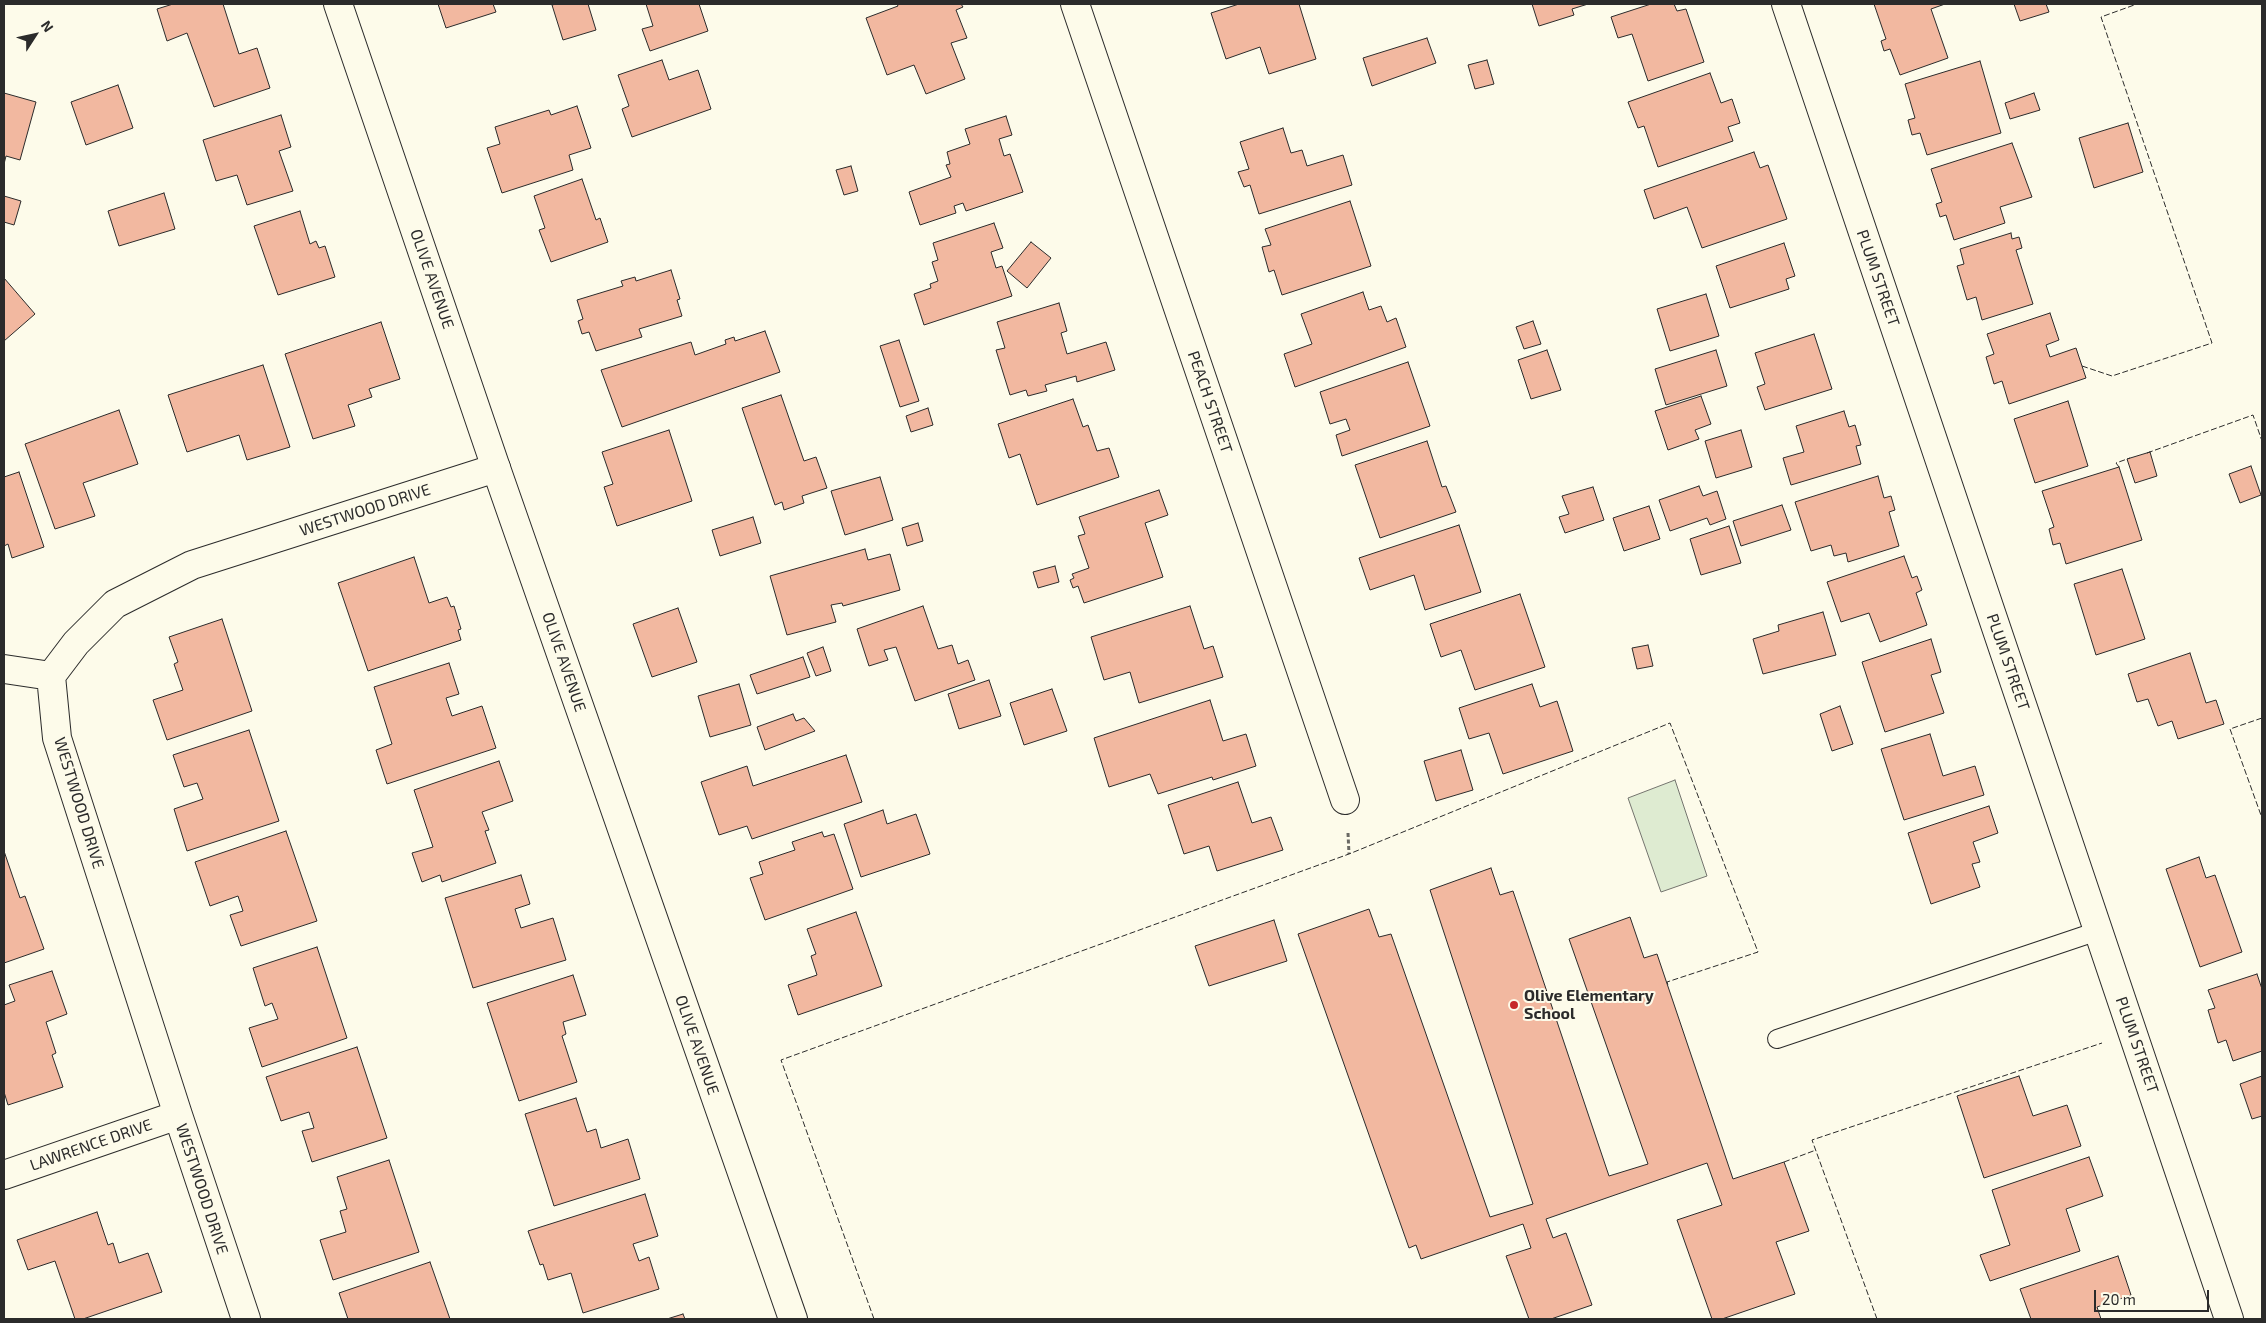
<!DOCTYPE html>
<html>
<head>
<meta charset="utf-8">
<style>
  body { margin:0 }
  #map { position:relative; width:2266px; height:1323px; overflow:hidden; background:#fdfbea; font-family:"Exo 2",sans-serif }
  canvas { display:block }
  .frame { position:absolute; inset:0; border:5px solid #2b2b2b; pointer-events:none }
  .north { position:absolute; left:10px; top:10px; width:50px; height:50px; -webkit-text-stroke:4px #fdfbea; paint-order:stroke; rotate:55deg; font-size:14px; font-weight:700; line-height:20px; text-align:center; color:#2b2b2b }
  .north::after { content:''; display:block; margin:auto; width:18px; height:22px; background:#2b2b2b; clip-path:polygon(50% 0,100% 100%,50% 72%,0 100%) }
  .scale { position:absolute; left:2094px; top:1290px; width:115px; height:22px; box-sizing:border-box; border:2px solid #2b2b2b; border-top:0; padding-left:6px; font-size:15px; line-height:18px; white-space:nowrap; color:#2b2b2b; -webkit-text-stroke:4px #fdfbea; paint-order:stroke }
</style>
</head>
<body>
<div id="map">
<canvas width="2266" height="1323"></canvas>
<div class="frame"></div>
<div class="north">N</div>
<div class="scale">20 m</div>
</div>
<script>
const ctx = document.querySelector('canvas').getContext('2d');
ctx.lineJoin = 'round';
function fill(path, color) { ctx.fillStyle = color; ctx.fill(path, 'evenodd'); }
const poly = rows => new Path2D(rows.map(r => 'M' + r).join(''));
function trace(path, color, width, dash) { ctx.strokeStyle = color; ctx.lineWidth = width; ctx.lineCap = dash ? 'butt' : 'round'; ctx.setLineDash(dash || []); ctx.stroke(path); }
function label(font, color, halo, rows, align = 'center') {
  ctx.font = font + ' "Exo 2",sans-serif'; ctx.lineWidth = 4; ctx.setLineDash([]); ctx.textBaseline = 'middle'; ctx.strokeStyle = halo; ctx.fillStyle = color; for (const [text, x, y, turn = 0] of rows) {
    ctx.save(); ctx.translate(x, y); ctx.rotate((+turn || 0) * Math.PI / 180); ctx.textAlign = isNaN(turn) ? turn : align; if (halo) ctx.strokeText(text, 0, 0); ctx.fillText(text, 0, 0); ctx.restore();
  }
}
const green = poly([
  [1675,780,1707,876,1661,892,1628,798,1675,780]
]);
fill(green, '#deebd1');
trace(green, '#74746e', 1);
const building = poly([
  [173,4,223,4,239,54,257,48,270,88,214,107,187,33,167,41,157,9,173,4],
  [438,4,493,4,496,12,446,28,438,4],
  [556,4,588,4,596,30,563,40,552,5,556,4],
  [646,4,699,4,708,31,650,51,642,29,653,26,646,4],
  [897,4,961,4,963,7,956,10,967,38,951,43,965,79,926,94,914,65,887,75,866,18,898,6,897,4],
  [1239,4,1299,4,1316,59,1269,74,1260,47,1226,59,1211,13,1239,4],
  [1532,4,1588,4,1572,9,1574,15,1539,26,1532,4],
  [1651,4,1674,4,1677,11,1686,9,1704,62,1648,81,1632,34,1618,38,1611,17,1651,4],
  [1874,4,1945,4,1931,9,1948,58,1900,75,1890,49,1884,51,1881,41,1886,39,1874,4],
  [2014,4,2046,4,2049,12,2020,21,2014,4],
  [1427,38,1436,63,1372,86,1363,58,1427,38],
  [662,60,669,80,698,70,711,109,632,137,622,109,629,106,618,75,662,60],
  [1487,60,1494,84,1475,89,1468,65,1487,60],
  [1980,61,2001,133,1927,155,1920,133,1912,135,1908,120,1915,118,1905,84,1980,61],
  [1710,73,1721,103,1732,99,1740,123,1728,127,1733,141,1658,167,1644,126,1638,128,1628,102,1710,73],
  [118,85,133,128,86,145,71,102,118,85],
  [4,93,36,102,20,160,6,156,4,164,4,93],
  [2034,93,2040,110,2010,119,2005,103,2034,93],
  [577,106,591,148,569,155,573,170,502,193,487,148,500,144,495,127,549,110,551,115,577,106],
  [281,115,291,147,279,151,293,191,247,205,237,175,216,181,203,140,281,115],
  [1006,116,1012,135,999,139,1004,156,1010,154,1023,192,966,211,963,203,954,206,956,213,920,225,909,192,951,177,946,165,950,164,947,152,970,144,965,129,1006,116],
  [2128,123,2143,172,2094,188,2079,138,2128,123],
  [1283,128,1291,153,1302,150,1307,166,1343,155,1352,185,1259,214,1250,185,1244,187,1238,172,1249,169,1240,142,1283,128],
  [2012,143,2032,197,2000,207,2005,223,1954,240,1946,215,1940,217,1936,204,1942,202,1931,169,2012,143],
  [1754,152,1760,168,1768,165,1787,219,1702,248,1687,207,1654,219,1644,190,1754,152],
  [851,166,858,191,844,195,836,170,851,166],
  [582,179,596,220,600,218,608,242,551,262,539,230,545,228,534,196,582,179],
  [164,193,175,229,119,246,108,211,164,193],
  [4,196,21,201,14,225,4,222,4,196],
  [1350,201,1371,266,1282,295,1274,270,1269,272,1262,247,1271,245,1265,229,1350,201],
  [300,211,310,244,316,241,319,248,325,246,335,277,278,295,254,226,300,211],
  [994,223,1003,248,991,252,996,268,1002,266,1012,296,924,325,914,294,931,288,930,284,938,281,932,262,938,260,933,243,994,223],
  [2011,233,2012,239,2019,237,2022,248,2016,250,2033,304,1982,320,1976,297,1967,300,1957,266,1964,264,1960,249,2011,233],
  [1031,242,1051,258,1027,288,1007,271,1031,242],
  [1784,243,1795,276,1786,279,1789,289,1730,308,1716,266,1784,243],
  [671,270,680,299,677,300,682,316,639,329,642,337,596,351,589,332,582,334,578,321,583,319,577,300,623,286,621,281,635,277,636,281,671,270],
  [4,278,35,314,4,341,4,278],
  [1363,292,1369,310,1381,306,1387,322,1396,318,1406,347,1295,387,1284,354,1312,344,1301,314,1363,292],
  [1706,294,1719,336,1670,351,1657,309,1706,294],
  [1059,303,1067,331,1061,333,1067,354,1106,342,1115,370,1077,382,1076,376,1045,385,1047,391,1028,396,1026,390,1010,395,996,350,1005,348,997,322,1059,303],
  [2050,313,2059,340,2046,345,2050,357,2076,348,2086,378,2009,404,2002,381,1994,384,1986,357,1994,354,1987,334,2050,313],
  [1533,321,1541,344,1524,349,1516,327,1533,321],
  [381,322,400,379,369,389,372,397,348,405,355,426,313,439,285,354,381,322],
  [765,331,780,372,622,427,601,370,691,342,695,355,726,344,725,340,734,337,735,341,765,331],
  [1814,334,1832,389,1765,410,1757,387,1765,384,1755,353,1814,334],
  [899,340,919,401,900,407,880,346,899,340],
  [1547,350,1561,390,1531,399,1518,360,1547,350],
  [1716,350,1727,386,1666,405,1655,369,1716,350],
  [1408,362,1430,426,1342,456,1336,435,1350,430,1346,419,1330,424,1320,392,1408,362],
  [263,365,290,447,247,460,239,435,187,452,168,395,263,365],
  [781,395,804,461,816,457,827,488,802,496,804,503,784,510,782,502,775,505,742,408,781,395],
  [1701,396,1711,424,1695,430,1699,439,1668,450,1655,411,1701,396],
  [1073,399,1083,427,1088,425,1097,451,1109,448,1119,477,1037,505,1020,454,1009,458,998,424,1073,399],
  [2068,401,2088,466,2035,483,2014,419,2068,401],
  [928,408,933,425,911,432,906,416,928,408],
  [119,410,138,464,83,483,95,516,55,529,25,444,119,410],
  [1844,411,1849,427,1855,425,1861,445,1856,446,1861,464,1791,485,1783,458,1804,452,1796,426,1844,411],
  [669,430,692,501,617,526,604,487,613,484,602,452,669,430],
  [1741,430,1752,467,1716,478,1705,441,1741,430],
  [1427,441,1442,487,1446,486,1456,512,1380,538,1355,465,1427,441],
  [2150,452,2157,476,2135,483,2127,459,2150,452],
  [2251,466,2261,495,2240,503,2229,474,2251,466],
  [2119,467,2142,540,2066,564,2060,543,2053,545,2049,529,2054,527,2042,491,2119,467],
  [19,472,44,547,12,558,8,544,4,546,4,477,19,472],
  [1878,476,1884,498,1891,496,1895,510,1889,512,1899,546,1848,562,1846,553,1834,556,1831,545,1811,551,1795,502,1878,476],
  [880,477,893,520,845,535,831,491,880,477],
  [1699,486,1703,496,1717,491,1726,519,1710,525,1707,518,1670,531,1659,500,1699,486],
  [1593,487,1604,520,1565,533,1559,517,1569,514,1562,496,1593,487],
  [1159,490,1168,515,1145,523,1163,577,1084,603,1078,586,1073,588,1070,580,1074,578,1072,574,1089,568,1078,536,1085,534,1079,517,1159,490],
  [1782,505,1791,530,1741,546,1733,521,1782,505],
  [1649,506,1660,539,1624,551,1613,518,1649,506],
  [753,517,761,543,720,556,712,530,753,517],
  [918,523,923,541,907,546,902,528,918,523],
  [1459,525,1481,592,1425,610,1414,575,1370,590,1359,558,1459,525],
  [1729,526,1741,563,1701,575,1690,539,1729,526],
  [865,549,868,560,890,554,900,590,843,606,842,603,831,605,836,622,787,635,770,576,865,549],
  [1904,556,1912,578,1917,576,1922,590,1916,593,1927,625,1880,642,1869,613,1841,622,1827,582,1904,556],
  [414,557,429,603,447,597,451,607,454,606,461,629,458,630,461,640,368,671,338,583,414,557],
  [1055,566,1059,582,1038,588,1033,572,1055,566],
  [2122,569,2145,639,2096,655,2074,584,2122,569],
  [1520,594,1545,667,1475,690,1461,650,1441,657,1430,624,1520,594],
  [923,606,938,649,952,645,958,664,968,660,975,680,915,701,896,647,884,650,888,660,869,666,857,629,923,606],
  [1190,606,1204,649,1213,646,1223,677,1139,703,1130,672,1104,680,1091,637,1190,606],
  [678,608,697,662,652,677,633,624,678,608],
  [1823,612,1836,655,1763,674,1753,639,1779,631,1778,625,1823,612],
  [222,619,252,711,167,740,153,700,183,690,174,664,178,662,169,637,222,619],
  [1931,639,1941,672,1931,675,1944,713,1885,732,1862,662,1931,639],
  [1648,645,1653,666,1637,669,1632,648,1648,645],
  [823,647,831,671,816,676,807,653,823,647],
  [2190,653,2206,703,2216,700,2224,724,2178,739,2172,721,2158,726,2148,699,2137,702,2128,674,2190,653],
  [803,657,810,677,757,694,750,675,803,657],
  [449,663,459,694,446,698,452,716,482,706,496,748,387,784,376,750,392,744,374,687,449,663],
  [989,680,1001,716,959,729,948,694,989,680],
  [739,684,751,725,710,737,698,696,739,684],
  [1532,684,1540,707,1557,701,1573,751,1503,774,1489,733,1469,739,1459,708,1532,684],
  [1052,689,1067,731,1024,745,1010,703,1052,689],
  [1210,700,1223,741,1246,734,1256,766,1213,780,1212,777,1158,794,1150,774,1109,787,1094,738,1210,700],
  [1840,706,1853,744,1832,751,1820,714,1840,706],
  [793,714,796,721,804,718,815,731,765,750,757,727,793,714],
  [249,730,279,821,187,851,174,809,203,799,197,783,184,787,173,755,249,730],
  [1930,734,1943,776,1975,766,1984,795,1904,820,1881,749,1930,734],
  [1461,750,1473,790,1436,801,1424,761,1461,750],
  [846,755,862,802,752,839,747,826,719,835,701,782,747,766,753,786,846,755],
  [499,761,513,801,482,812,489,830,485,831,496,863,442,882,440,875,422,882,412,853,433,847,414,790,499,761],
  [1238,782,1252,823,1271,817,1283,850,1217,871,1209,846,1184,854,1168,805,1238,782],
  [1989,806,1998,833,1973,842,1980,862,1972,864,1980,887,1931,904,1908,833,1989,806],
  [883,810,887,824,916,814,930,854,861,877,844,824,883,810],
  [286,831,317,921,241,946,230,915,243,911,238,896,210,906,195,862,286,831],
  [822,832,824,837,834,834,853,889,765,920,750,878,763,874,759,862,795,850,792,842,822,832],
  [4,851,20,898,25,896,44,949,4,963,4,851],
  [2199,857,2206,878,2215,875,2242,952,2200,967,2166,869,2199,857],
  [1491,868,1500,895,1513,891,1609,1176,1648,1164,1569,939,1630,917,1644,958,1657,954,1733,1179,1784,1162,1809,1231,1776,1242,1795,1294,1722,1319,1712,1319,1677,1220,1722,1205,1707,1163,1546,1219,1553,1238,1566,1233,1592,1305,1551,1319,1529,1319,1506,1256,1531,1248,1523,1224,1421,1259,1416,1245,1409,1248,1298,934,1369,909,1379,937,1391,934,1490,1217,1533,1204,1430,890,1491,868],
  [521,875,530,904,515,909,521,928,553,918,566,960,473,988,445,898,521,875],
  [856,912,882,986,798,1015,788,985,817,975,811,956,816,954,807,929,856,912],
  [1274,920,1287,961,1209,986,1195,946,1274,920],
  [317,947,347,1038,262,1067,249,1028,278,1019,272,1003,265,1006,253,968,317,947],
  [52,971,67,1014,46,1022,56,1053,52,1055,63,1087,8,1105,4,1092,4,1005,15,1001,9,985,52,971],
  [2257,974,2262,989,2262,1051,2233,1061,2226,1040,2218,1043,2208,1010,2215,1008,2208,990,2257,974],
  [573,975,586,1015,563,1022,566,1034,562,1036,577,1082,519,1101,487,1003,573,975],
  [357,1047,387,1138,312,1162,302,1131,314,1128,309,1112,281,1121,266,1077,357,1047],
  [2019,1076,2033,1116,2067,1105,2081,1146,1984,1178,1957,1096,2019,1076],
  [2262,1076,2262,1116,2252,1119,2240,1084,2262,1076],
  [576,1098,587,1132,596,1129,601,1148,628,1139,640,1179,554,1206,525,1114,576,1098],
  [2089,1157,2103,1196,2066,1209,2080,1251,1990,1281,1980,1255,2010,1245,1992,1190,2089,1157],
  [389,1160,419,1252,333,1280,320,1240,346,1232,340,1211,347,1209,337,1177,389,1160],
  [645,1194,658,1236,633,1244,639,1261,649,1257,659,1289,583,1313,571,1273,548,1280,543,1264,540,1265,528,1231,645,1194],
  [97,1212,108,1245,113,1243,119,1263,148,1253,162,1292,83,1319,75,1319,55,1261,28,1270,17,1240,97,1212],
  [2118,1256,2131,1295,2097,1307,2101,1319,2031,1319,2020,1289,2118,1256],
  [430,1262,450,1319,348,1319,339,1293,430,1262],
  [683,1314,685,1319,667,1319,683,1314]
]);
fill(building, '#f2b8a0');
trace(building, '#2b2b2b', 1);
const service = poly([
  [1777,1039,2098,931]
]);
const minor = poly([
  [1075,4,1345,800],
  [1786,4,2229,1319],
  [4,669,51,676],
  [4,1175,178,1115],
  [246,1319,178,1115,57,738,51,676,76,643,115,604,192,565,496,468]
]);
const tertiary = poly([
  [338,4,496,468,793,1319]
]);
trace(service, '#2b2b2b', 20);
trace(minor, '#2b2b2b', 30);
trace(tertiary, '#2b2b2b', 30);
trace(poly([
  [1348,833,1349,854]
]), '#6a6964', 3, [4, 2.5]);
trace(service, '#fdfbea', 18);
trace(minor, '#fdfbea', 28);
trace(tertiary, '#fdfbea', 28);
trace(poly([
  [2082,366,2112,376,2212,343,2101,17,2137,4],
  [2147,453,2253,415,2262,441],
  [2119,467,2116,463,2130,458],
  [2262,718,2230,729,2262,818],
  [1784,1162,1816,1150],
  [874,1319,781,1060,1349,854,1670,723,1758,952,1667,982,1668,985],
  [1877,1319,1812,1140,2102,1043]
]), '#2b2b2b', 1, [6, 2.5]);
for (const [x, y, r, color] of [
  [1514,1005,5,"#c62828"]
]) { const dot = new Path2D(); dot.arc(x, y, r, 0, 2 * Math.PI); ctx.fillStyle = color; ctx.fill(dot); trace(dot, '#fdfbea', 2); }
label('16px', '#2b2b2b', '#fdfbea', [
  ["PLUM STREET",1878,278,71],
  ["OLIVE AVENUE",432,279,71],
  ["PEACH STREET",1210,402,71],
  ["WESTWOOD DRIVE",365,510,-18],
  ["OLIVE AVENUE",564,662,71],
  ["PLUM STREET",2008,662,71],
  ["WESTWOOD DRIVE",79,803,73],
  ["OLIVE AVENUE",697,1045,71],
  ["PLUM STREET",2137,1045,71],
  ["LAWRENCE DRIVE",91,1145,-19],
  ["WESTWOOD DRIVE",202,1189,72]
]);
label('bold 16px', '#2b2b2b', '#fdfbea', [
  ["Olive Elementary",1524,996],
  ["School",1524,1014]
], 'left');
</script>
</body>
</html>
